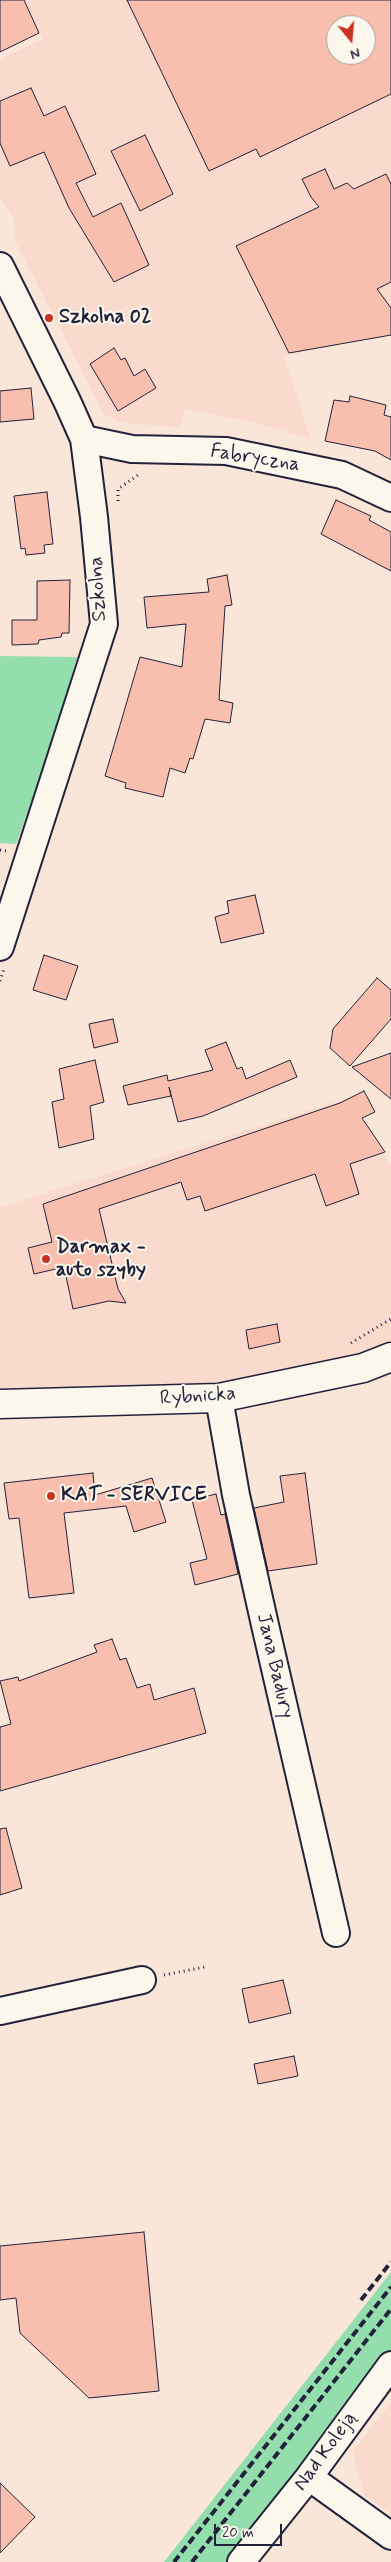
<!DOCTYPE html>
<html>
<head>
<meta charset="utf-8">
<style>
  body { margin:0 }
  #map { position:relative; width:391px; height:2562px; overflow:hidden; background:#fae6d9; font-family:Mynerve,sans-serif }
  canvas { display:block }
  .north { position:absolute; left:326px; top:15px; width:50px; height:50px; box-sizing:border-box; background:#fbf7ec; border:1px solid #a4a2a5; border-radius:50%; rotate:163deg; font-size:14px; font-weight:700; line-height:20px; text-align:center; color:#22223b }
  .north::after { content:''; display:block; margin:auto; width:18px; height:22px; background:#c8321e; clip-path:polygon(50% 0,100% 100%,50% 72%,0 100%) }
  .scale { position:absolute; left:214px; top:2524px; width:68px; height:22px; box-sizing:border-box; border:2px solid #22223b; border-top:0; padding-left:6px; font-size:15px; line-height:18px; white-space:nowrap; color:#22223b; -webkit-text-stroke:4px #fbf7ec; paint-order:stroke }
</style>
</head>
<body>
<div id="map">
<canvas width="391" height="2562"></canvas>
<div class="north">N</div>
<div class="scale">20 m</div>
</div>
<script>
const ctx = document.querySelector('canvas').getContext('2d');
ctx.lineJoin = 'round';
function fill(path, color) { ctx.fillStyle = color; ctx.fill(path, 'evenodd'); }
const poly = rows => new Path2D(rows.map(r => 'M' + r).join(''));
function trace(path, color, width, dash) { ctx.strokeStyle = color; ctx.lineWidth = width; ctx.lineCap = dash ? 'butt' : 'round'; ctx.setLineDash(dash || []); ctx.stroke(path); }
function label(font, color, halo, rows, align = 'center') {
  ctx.font = font + ' Mynerve,sans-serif'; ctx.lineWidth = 4; ctx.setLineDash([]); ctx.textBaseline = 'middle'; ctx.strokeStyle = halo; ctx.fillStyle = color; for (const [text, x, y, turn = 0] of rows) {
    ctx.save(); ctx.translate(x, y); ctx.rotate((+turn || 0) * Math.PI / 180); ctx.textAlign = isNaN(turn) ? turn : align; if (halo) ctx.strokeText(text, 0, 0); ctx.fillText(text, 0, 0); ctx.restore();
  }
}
fill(poly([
  [25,0,391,0,391,335,284,355,310,438,247,421,185,409,181,427,124,423,104,414,16,243,14,219,0,198,0,59,43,39],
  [336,25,366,25,366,55,336,55],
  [349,1098,391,1165,391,1345,357,1359,217,1391,0,1395,0,1207],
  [391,2403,391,2514,364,2495,352,2451]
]), '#f9dacc');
fill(poly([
  [0,656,77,657,50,750,16,844,0,843],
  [391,2272,391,2353,226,2562,164,2562]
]), '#94ddad');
const building = poly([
  [0,0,24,0,39,33,0,52,0,0],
  [127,0,391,0,391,94,260,157,256,149,209,171,127,0],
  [336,25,366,25,366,55,336,55,336,25],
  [31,88,44,116,65,106,96,174,76,183,93,217,121,203,149,265,114,282,69,208,44,152,10,166,0,143,0,101,31,88],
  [145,135,173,194,140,211,111,151,145,135],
  [325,169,334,189,347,183,354,189,386,174,391,184,391,282,377,289,391,308,391,335,289,353,236,246,319,207,311,197,302,179,325,169],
  [114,348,121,360,125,358,134,376,145,369,156,388,118,411,90,364,114,348],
  [31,388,34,419,0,422,0,391,31,388],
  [350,396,386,405,384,415,391,417,391,460,375,451,325,441,334,400,349,402,350,396],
  [47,492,53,544,44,545,45,553,26,555,25,548,21,549,14,496,47,492],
  [336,500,371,516,369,520,391,532,391,571,321,534,336,500],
  [227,575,232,605,225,606,219,700,233,703,230,723,205,719,193,759,190,758,185,773,170,768,163,797,125,788,126,783,105,776,140,657,182,667,186,624,147,628,144,597,209,592,207,579,227,575],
  [70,580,69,633,62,633,61,637,39,640,38,644,12,645,12,620,37,620,37,581,70,580],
  [255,895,264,933,221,943,215,917,229,913,227,901,255,895],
  [44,955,78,966,66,1000,33,990,44,955],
  [377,978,391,990,391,1019,350,1066,330,1048,333,1029,377,978],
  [113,1019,118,1042,94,1048,89,1024,113,1019],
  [226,1042,237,1069,242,1067,246,1079,290,1060,297,1077,203,1116,178,1122,169,1087,171,1096,128,1105,123,1086,167,1075,168,1081,213,1070,205,1050,226,1042],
  [391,1053,391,1099,352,1067,391,1053],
  [95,1060,104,1102,90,1106,94,1139,59,1148,52,1102,64,1099,59,1069,95,1060],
  [364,1091,375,1112,362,1118,385,1152,350,1164,359,1194,326,1206,315,1174,205,1211,200,1196,187,1200,181,1182,99,1209,118,1289,126,1303,109,1301,73,1309,64,1267,34,1274,28,1248,52,1242,43,1204,340,1103,364,1091],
  [277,1324,280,1342,249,1349,246,1330,277,1324],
  [93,1473,95,1495,152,1478,166,1522,134,1532,126,1506,64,1513,74,1593,29,1598,19,1518,9,1519,4,1483,93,1473],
  [305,1473,317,1564,268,1571,254,1508,284,1502,280,1476,305,1473],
  [216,1494,221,1515,225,1514,238,1574,195,1585,190,1563,207,1559,192,1500,216,1494],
  [112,1639,120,1660,126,1658,137,1688,150,1684,154,1700,194,1688,206,1733,0,1791,0,1727,11,1724,0,1681,18,1677,19,1681,97,1652,94,1645,112,1639],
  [6,1828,22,1888,0,1895,0,1829,6,1828],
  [283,1980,291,2013,249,2023,242,1989,283,1980],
  [294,2056,298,2076,258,2084,254,2064,294,2056],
  [144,2232,159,2391,89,2398,20,2333,16,2298,0,2300,0,2246,144,2232],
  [0,2483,35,2517,0,2553,0,2483]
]);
fill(building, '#f8bfae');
trace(building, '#22223b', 1);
const minor = poly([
  [0,266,67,401,84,439,94,517,104,624,0,947],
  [84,439,132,449,226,451,342,475,391,498],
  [219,1398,236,1495,265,1625,336,1933],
  [0,2011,142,1980],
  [309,2477,391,2536],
  [241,2562,309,2477,391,2365]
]);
const tertiary = poly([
  [0,1404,219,1398,363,1368,391,1357]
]);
trace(minor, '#22223b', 30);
trace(tertiary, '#22223b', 31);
trace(poly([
  [118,501,118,489,138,475],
  [0,850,7,851],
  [0,981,4,969],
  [351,1343,391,1319],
  [164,1975,205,1967]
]), '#22223b', 3, [1, 4]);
trace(minor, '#fbf7ec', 26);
trace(tertiary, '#fbf7ec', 28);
trace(poly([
  [361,2300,391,2262],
  [174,2562,391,2287],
  [192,2562,391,2309]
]), '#22223b', 4, [8, 4]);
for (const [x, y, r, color] of [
  [49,318,5,"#c8321e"],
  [46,1259,5,"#c8321e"],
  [51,1496,5,"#c8321e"]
]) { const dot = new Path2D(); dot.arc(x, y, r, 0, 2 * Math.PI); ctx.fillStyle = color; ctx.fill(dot); trace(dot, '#fbf7ec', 2); }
label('bold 20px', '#22223b', '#fbf7ec', [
  ["Szkolna 02",59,318],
  ["Darmax -",56,1248],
  ["auto szyby",56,1271],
  ["KAT - SERVICE",61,1496]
], 'left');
label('20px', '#22223b', '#fbf7ec', [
  ["Fabryczna",255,459,9],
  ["Szkolna",99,589,-93],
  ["Rybnicka",198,1397,-4],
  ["Jana Badury",274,1666,77],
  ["Nad Koleją",326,2452,-54]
]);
</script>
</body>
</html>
